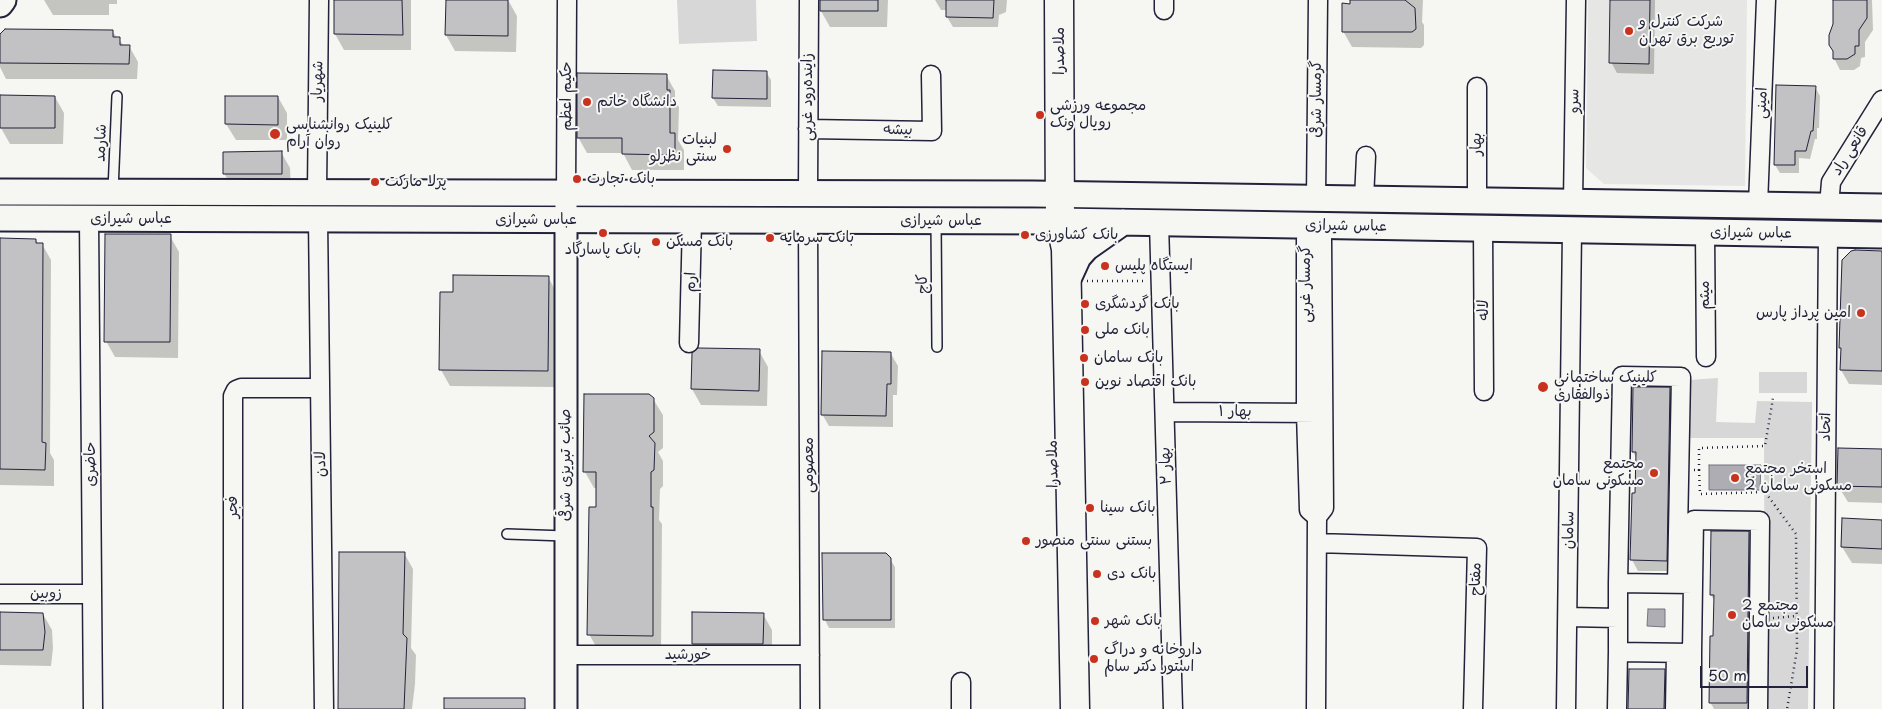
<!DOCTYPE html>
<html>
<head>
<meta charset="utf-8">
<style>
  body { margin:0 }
  #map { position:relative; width:1882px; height:709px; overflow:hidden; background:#f6f6f2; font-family:"Playpen Sans",sans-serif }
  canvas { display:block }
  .scale { position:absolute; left:1700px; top:666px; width:108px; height:22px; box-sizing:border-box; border:2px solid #22223b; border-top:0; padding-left:6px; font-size:15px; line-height:18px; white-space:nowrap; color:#22223b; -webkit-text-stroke:4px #f6f6f2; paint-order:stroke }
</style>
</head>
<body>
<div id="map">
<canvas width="1882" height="709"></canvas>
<div class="scale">50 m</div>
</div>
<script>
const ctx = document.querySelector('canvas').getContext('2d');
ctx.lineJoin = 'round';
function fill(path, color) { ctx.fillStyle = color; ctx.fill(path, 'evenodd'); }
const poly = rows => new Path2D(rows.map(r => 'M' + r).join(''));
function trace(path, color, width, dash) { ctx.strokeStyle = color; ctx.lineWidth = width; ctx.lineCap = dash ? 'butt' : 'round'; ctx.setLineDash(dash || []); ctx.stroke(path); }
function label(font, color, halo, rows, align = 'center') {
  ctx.font = font + ' "Playpen Sans","Playpen Sans Arabic",sans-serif'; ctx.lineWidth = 4; ctx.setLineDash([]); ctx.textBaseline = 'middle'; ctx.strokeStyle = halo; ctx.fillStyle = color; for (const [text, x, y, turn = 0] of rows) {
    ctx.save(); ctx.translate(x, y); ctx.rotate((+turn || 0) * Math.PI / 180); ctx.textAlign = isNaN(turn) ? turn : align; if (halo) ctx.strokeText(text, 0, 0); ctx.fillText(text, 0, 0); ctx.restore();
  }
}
fill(poly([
  [1588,0,1747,0,1745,186,1604,184,1586,168]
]), '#e6e6e4');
fill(poly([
  [677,0,756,0,757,41,679,44],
  [1759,372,1807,372,1807,393,1759,393],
  [1718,378,1716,422,1755,423,1757,401,1812,402,1808,709,1765,709,1764,438,1689,438,1689,380]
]), '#d7d7d7');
const water = poly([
  [1709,465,1761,465,1760,490,1709,490,1709,465],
  [1648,609,1665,609,1665,627,1647,626,1648,609]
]);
fill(water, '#adadb3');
trace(water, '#757583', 1);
fill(poly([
  [44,0,117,0,117,4,109,4,109,15,53,15],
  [335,0,411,0,411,50,344,50,335,34],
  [447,0,508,0,517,16,516,52,455,51,446,35],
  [821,0,888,0,887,27,830,27,821,11],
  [935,0,1007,0,1006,12,999,15,998,27,953,27,947,17,948,10,941,10],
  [1351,0,1423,0,1422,22,1424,25,1424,45,1421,48,1352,47,1343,31],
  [1612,0,1655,0,1654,74,1617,73,1611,62],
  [1834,0,1872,0,1873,30,1865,42,1865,57,1861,58,1860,66,1854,70,1840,70,1834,58],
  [112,31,124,46,129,46,138,62,137,79,6,79,0,67,0,36],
  [766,72,771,80,771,107,718,106,713,98],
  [666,75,675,91,675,101,679,107,678,140,684,150,684,170,632,170,623,153,587,153,578,137],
  [1815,87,1820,96,1819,128,1817,128,1817,139,1815,139,1810,159,1799,158,1799,173,1780,173,1775,165],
  [55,97,64,113,63,144,10,144,1,128],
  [227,97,278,97,287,113,287,140,236,140,226,124],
  [281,152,290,168,291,189,233,189,224,173],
  [170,236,179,252,178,358,115,357,106,341],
  [0,240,36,240,38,244,42,244,51,260,50,453,54,460,54,486,0,485],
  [1882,253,1882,385,1849,384,1841,370,1842,350,1840,347],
  [548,277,557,293,556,387,450,386,441,370,454,293],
  [759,351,768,367,767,406,701,405,692,389],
  [891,354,898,366,897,395,893,395,893,427,829,426,822,414],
  [1669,389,1676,400,1672,571,1638,571,1632,560,1637,459,1633,452],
  [653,399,663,415,663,448,658,452,663,461,663,486,660,489,659,520,662,524,661,651,598,650,589,634,597,488,594,488,585,472],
  [1882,451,1882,503,1848,502,1838,486],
  [1882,521,1882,564,1852,563,1842,547],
  [1749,533,1755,544,1753,709,1714,709,1710,702,1715,602,1711,595],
  [404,553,413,569,411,648,416,655,415,684,412,709,340,709],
  [890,559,895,567,895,628,829,628,825,620],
  [0,614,43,614,52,630,53,648,51,666,0,665],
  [693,614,763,614,772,630,772,660,702,660,693,644],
  [1664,671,1671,682,1670,709,1630,709]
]), '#0003');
const building = poly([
  [334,0,402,0,403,35,334,34,334,0],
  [446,0,508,0,508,36,445,35,446,0],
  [820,0,878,0,878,11,820,11,820,0],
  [946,0,994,0,993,18,946,17,946,0],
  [1350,0,1405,0,1415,8,1416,29,1412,32,1342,32,1342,3,1350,4,1350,0],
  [1610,0,1650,0,1649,64,1609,63,1610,0],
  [1833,0,1867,0,1867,18,1859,30,1859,46,1855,46,1855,54,1847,59,1833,59,1833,51,1829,45,1829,35,1833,24,1833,0],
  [5,29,113,30,113,37,120,37,120,45,130,45,129,64,0,63,0,34,5,29],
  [713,70,767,71,767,99,712,98,713,70],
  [577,73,667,74,667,90,670,90,670,133,675,133,675,155,622,154,622,138,577,138,577,73],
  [1776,85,1816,86,1813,131,1811,131,1806,151,1795,151,1795,165,1774,165,1776,85],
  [0,95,55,96,55,128,0,128,0,95],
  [225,96,278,96,278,125,225,124,225,96],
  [282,151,282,174,223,174,223,152,282,151],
  [105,234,171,234,170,342,104,342,105,234],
  [0,238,36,239,36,243,43,243,42,442,46,443,45,470,0,469,0,238],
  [1855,250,1882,251,1882,371,1840,370,1841,348,1839,348,1842,260,1851,251,1855,250],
  [453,275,549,276,548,371,439,370,440,292,453,292,453,275],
  [698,348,760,349,759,391,691,389,692,353,698,348],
  [822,351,891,352,891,384,887,384,886,416,821,415,822,351],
  [1633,387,1670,387,1667,561,1630,560,1632,493,1635,493,1636,452,1632,452,1633,387],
  [584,394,649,394,654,398,654,432,649,436,655,443,654,470,651,472,651,507,653,507,653,636,587,635,589,507,596,507,596,472,583,472,584,394],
  [1838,448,1882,449,1882,487,1837,486,1838,448],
  [1842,518,1882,520,1882,549,1841,547,1842,518],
  [1711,531,1749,531,1747,703,1709,703,1710,636,1713,636,1714,595,1710,595,1711,531],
  [339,552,405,552,403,634,407,638,404,709,338,709,339,552],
  [822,553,886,553,891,558,891,620,823,620,822,553],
  [0,612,43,613,45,632,43,650,0,650,0,612],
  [692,612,764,613,763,644,692,644,692,612],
  [1629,669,1665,669,1664,709,1628,709,1629,669],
  [444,698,525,698,525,709,444,709,444,698]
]);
fill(building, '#c2c2c4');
trace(building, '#22223b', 1);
const service = poly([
  [113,191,117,96],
  [936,221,937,347],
  [507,534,566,536]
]);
const minor = poly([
  [1164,0,1164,10],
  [808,129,932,131,931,75],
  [317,192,319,0],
  [566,193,567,0],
  [808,193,809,0],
  [1316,198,1318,0],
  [1364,199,1366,156],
  [1477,201,1477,87],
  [1573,202,1576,0],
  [1758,205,1766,0],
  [1829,206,1831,182,1882,100],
  [89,219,93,709],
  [318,219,324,709],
  [808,221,810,709],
  [1159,223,1173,709],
  [1483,229,1484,391],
  [1705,232,1706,357],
  [689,343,692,221],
  [1165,412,1318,413],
  [1317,543,1477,548,1473,709],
  [1618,583,1622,376,1681,377,1677,584],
  [1618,583,1693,584,1692,653,1618,652,1618,583],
  [1693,584,1694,520,1760,521,1758,709],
  [0,594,92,594],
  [1568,617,1618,618],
  [566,655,810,655],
  [961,682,961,709],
  [233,709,233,396,236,390,241,388,320,388],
  [1316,709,1317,517,1324,508,1322,238,1316,226,1306,239,1306,413,1309,510,1317,517],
  [1566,709,1572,230],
  [1617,709,1618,652],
  [1675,709,1676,653],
  [1692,709,1692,653],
  [1824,709,1828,234]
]);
const tertiary = poly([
  [566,709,566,203]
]);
const secondary = poly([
  [0,4,3,0],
  [0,192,1033,194,1882,207],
  [0,218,1060,221,1882,235],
  [1067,281,1078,257,1086,248,1123,222]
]);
const primary = poly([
  [1059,0,1060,221,1066,249,1075,709]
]);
trace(service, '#22223b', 12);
trace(minor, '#22223b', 21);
trace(tertiary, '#22223b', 25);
trace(secondary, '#22223b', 29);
trace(primary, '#22223b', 31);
trace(poly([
  [1087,281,1144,281],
  [1694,470,1699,470,1700,494,1765,492,1796,534,1797,650,1787,709],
  [1699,470,1699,448,1765,446,1773,398],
  [1773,618,1796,616]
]), '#22223b', 2.5, [1, 4]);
trace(service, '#f6f6f2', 9);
trace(minor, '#f6f6f2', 18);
trace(tertiary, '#f6f6f2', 21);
trace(secondary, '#f6f6f2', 25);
trace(primary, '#f6f6f2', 28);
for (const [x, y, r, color] of [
  [1629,31,5,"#c8321e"],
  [587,102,5,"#c8321e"],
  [1040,115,5,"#c8321e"],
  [275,134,6,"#c8321e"],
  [727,149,5,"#c8321e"],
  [577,179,5,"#c8321e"],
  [375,182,5,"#c8321e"],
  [603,233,5,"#c8321e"],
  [1025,235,5,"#c8321e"],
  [770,238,5,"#c8321e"],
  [656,242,5,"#c8321e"],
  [1105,266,5,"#c8321e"],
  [1085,304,5,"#c8321e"],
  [1861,313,5,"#c8321e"],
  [1085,330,5,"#c8321e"],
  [1084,358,5,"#c8321e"],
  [1085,382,5,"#c8321e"],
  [1543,387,6,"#c8321e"],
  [1654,473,5,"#c8321e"],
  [1735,478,5,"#c8321e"],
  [1090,508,5,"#c8321e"],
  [1026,541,5,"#c8321e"],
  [1097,574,5,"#c8321e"],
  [1732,615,5,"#c8321e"],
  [1095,621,5,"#c8321e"],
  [1094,659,5,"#c8321e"]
]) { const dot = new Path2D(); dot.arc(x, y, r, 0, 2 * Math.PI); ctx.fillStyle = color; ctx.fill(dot); trace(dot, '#f6f6f2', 2); }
label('15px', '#22223b', '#f6f6f2', [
  ["شرکت کنترل و",1639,22],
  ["توریع برق تهران",1639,39],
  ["دانشگاه خاتم",597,102],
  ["مجموعه ورزشی",1050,106],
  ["رویال ونک",1050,123],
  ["کلینیک روانشناسی",286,125],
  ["روان آرام",286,142],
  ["لبنیات",717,140,"right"],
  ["سنتی نظرلو",717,157,"right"],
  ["بانک تجارت",587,179],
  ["پرلا مارکت",385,182],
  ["بانک کشاورزی",1035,235],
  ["بانک سرمایه",780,238],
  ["بانک مسکن",666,242],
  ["بانک پاسارگاد",603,250,"center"],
  ["ایستگاه پلیس",1115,266],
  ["بانک گردشگری",1095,304],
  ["امین پرداز پارس",1851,313,"right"],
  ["بانک ملی",1095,330],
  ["بانک سامان",1094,358],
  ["کلینیک ساختمانی",1554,378],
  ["ذوالفقاری",1554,395],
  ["بانک اقتصاد نوین",1095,382],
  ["مجتمع",1644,464,"right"],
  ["مسکونی سامان",1644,481,"right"],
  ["استخر مجتمع",1745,469],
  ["مسکونی سامان 2",1745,486],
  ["بانک سینا",1100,508],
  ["بستنی سنتی منصور",1036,541],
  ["بانک دی",1107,574],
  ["2 مجتمع",1742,606],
  ["مسکونی سامان",1742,623],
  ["بانک شهر",1105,621],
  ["داروخانه و دراگ",1104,650],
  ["استور دکتر سالم",1104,667]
], 'left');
label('15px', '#22223b', '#f6f6f2', [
  ["ملاصدرا",1060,51,-90],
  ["شهریار",318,81,-89],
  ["حکیم اعظم",567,96,-90],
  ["زاینده‌رود غربی",808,97,-90],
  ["گرمسار شرقی",1317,99,-90],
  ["سرو",1574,101,-89],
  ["امینی",1762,103,-88],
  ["بیشه",898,130,1],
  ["شارمد",101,143,-88],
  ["بهار",1477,144,-90],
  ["قانعی‌ راد",1850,151,-58],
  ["عباس شیرازی",131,219],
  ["عباس شیرازی",536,220],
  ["عباس شیرازی",941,221],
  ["عباس شیرازی",1346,226,1],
  ["عباس شیرازی",1751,233,1],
  ["ارم",691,282,-88],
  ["کاج",923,284,-90],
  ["گرمسار غربی",1306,284,-90],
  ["میثم",1705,295,-90],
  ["لاله",1484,310,-90],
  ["بهار ۱",1235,412],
  ["اتحاد",1826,427,-89],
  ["حاضری",91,464,-90],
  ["لادن",321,464,-91],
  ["ملاصدرا",1053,464,-91],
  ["صائب تبریزی شرقی",566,465,-90],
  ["معصومی",809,465,-90],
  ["بهار ۲",1166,466,-92],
  ["فجر",233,507,-90],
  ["سامان",1569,530,-89],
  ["مفتاح",1476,579,-89],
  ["زوبین",46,594],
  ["خورشید",688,655]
]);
</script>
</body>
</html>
